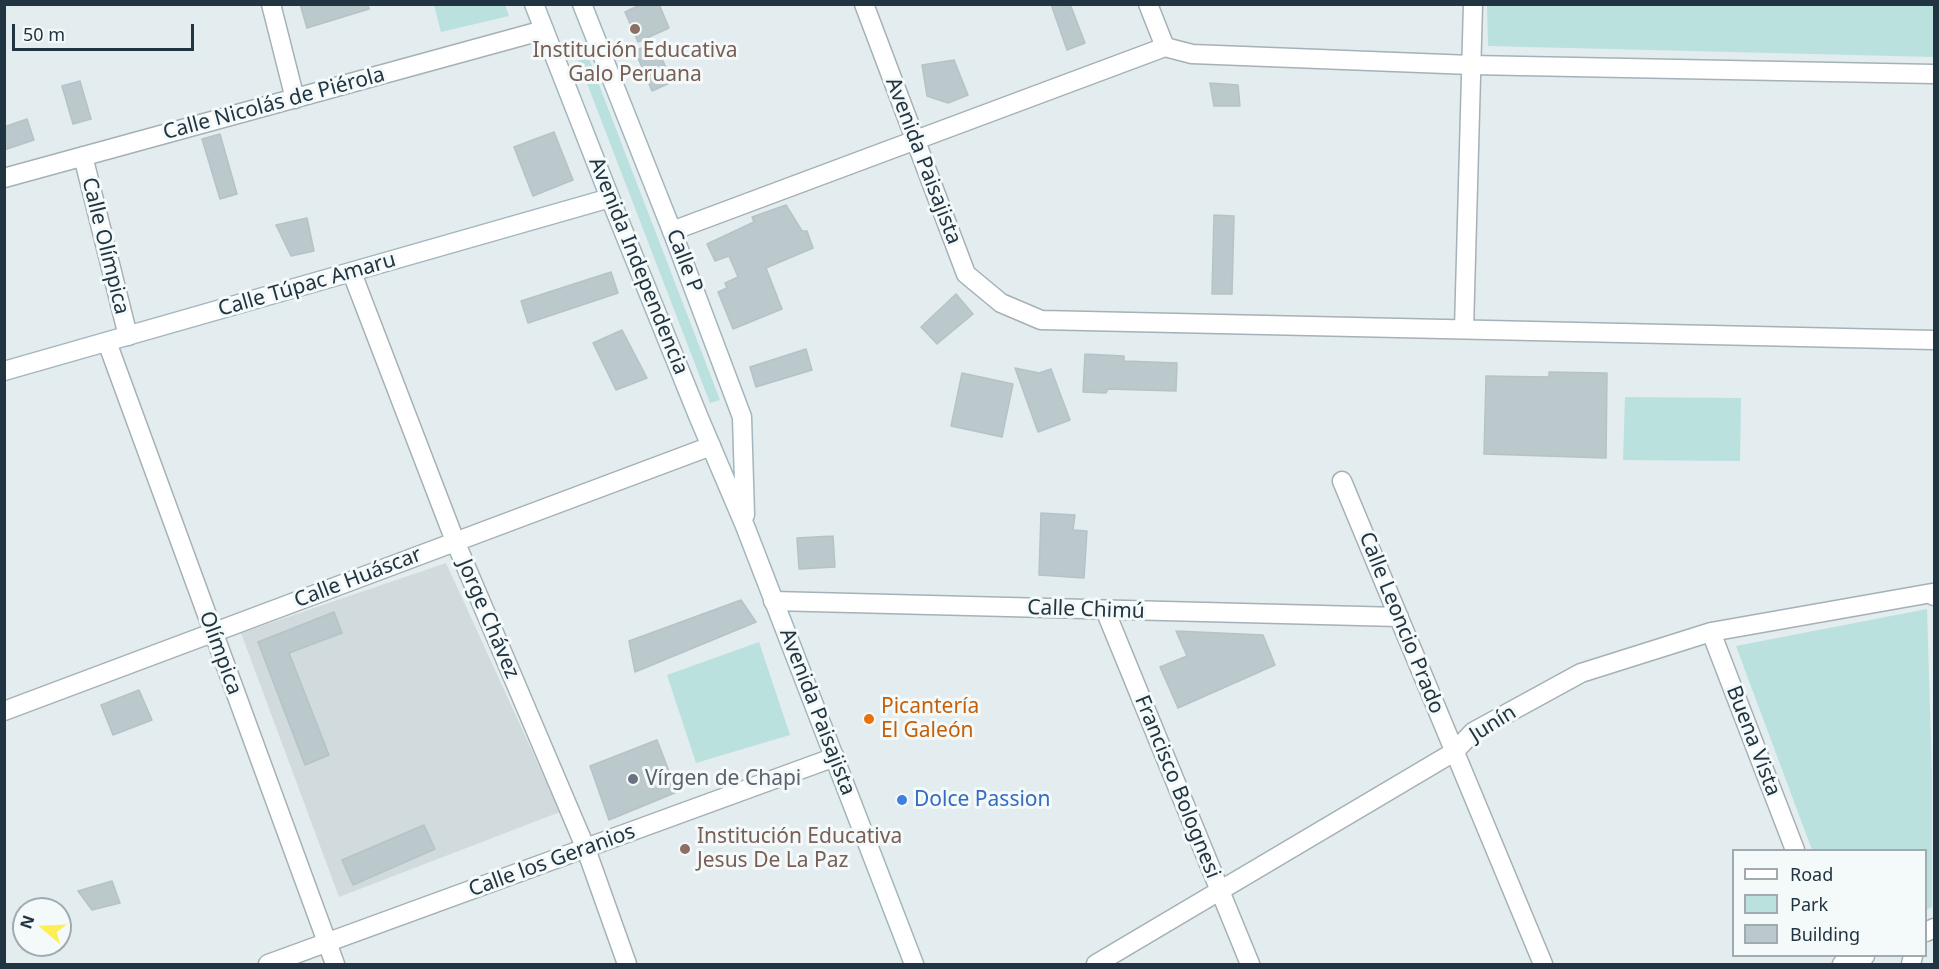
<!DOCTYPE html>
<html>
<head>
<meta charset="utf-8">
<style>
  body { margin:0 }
  #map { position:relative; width:1939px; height:969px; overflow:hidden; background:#e3ecee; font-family:"Noto Sans",sans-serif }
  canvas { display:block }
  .frame { position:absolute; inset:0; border:6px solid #213441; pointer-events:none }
  .legend { position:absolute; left:1732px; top:849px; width:195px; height:108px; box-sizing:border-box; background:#f4f9fa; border:2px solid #a0aab0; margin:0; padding:8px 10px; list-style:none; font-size:18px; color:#213441 }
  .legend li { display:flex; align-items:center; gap:12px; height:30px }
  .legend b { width:30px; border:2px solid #a0aab0 }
  .north { position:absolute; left:12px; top:897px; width:60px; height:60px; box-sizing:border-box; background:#f4f9fa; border:2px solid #a0aab0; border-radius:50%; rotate:289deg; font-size:16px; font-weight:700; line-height:24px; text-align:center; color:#213441 }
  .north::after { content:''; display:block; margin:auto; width:21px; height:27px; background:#fcee53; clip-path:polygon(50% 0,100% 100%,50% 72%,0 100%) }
  .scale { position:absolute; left:12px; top:24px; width:182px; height:27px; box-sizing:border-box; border:3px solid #213441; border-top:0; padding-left:8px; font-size:18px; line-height:21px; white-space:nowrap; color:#213441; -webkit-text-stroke:4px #f4f9fa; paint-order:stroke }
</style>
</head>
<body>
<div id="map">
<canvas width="1939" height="969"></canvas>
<div class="frame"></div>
<ul class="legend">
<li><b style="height:8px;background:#fff"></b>Road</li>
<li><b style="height:16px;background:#bae1de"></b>Park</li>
<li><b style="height:16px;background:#bbc8cc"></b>Building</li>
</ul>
<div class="north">N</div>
<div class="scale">50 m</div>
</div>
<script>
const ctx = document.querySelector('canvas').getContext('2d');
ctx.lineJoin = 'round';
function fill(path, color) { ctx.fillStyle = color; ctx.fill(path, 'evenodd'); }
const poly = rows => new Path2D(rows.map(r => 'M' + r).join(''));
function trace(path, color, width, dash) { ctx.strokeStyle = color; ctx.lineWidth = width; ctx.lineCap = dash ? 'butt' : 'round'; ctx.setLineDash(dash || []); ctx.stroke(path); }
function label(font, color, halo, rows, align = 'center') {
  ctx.font = font + ' "Noto Sans",sans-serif'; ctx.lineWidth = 6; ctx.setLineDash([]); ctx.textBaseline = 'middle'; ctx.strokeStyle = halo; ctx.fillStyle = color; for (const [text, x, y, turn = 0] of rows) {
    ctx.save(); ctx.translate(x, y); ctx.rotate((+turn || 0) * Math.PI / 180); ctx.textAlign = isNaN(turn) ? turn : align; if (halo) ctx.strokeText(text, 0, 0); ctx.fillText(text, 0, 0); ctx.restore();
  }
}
fill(poly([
  [446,563,560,812,339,897,241,633]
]), '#d1dbde');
fill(poly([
  [434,5,505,5,509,16,441,32],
  [1487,5,1934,5,1934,57,1488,46],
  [588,56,720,400,710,403,578,60],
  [1625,397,1741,398,1740,461,1623,460],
  [1927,609,1932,776,1932,907,1926,910,1926,850,1812,850,1736,646],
  [759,642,790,735,696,763,667,675]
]), '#bae1de');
const building = poly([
  [300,4,368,4,369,9,307,28,300,4],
  [642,4,659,4,669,28,638,42,625,12,642,4],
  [1051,4,1070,4,1085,43,1067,50,1051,4],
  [655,42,672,82,652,91,635,51,655,42],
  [954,60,968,95,948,103,927,96,922,65,954,60],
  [80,81,91,119,73,124,62,86,80,81],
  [1210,83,1238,85,1240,106,1214,106,1210,83],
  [27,119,34,140,4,150,4,127,27,119],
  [554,132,573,180,533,196,514,147,554,132],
  [220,134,237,194,220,199,202,139,220,134],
  [786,205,802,231,807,231,813,248,766,268,782,309,733,329,718,292,727,288,725,283,738,277,729,256,715,261,707,244,754,222,752,217,786,205],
  [1214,215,1234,216,1232,294,1212,294,1214,215],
  [307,218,314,251,291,256,276,225,307,218],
  [611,272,618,293,528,323,521,301,611,272],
  [956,294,973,314,937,344,921,327,956,294],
  [622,330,647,378,616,390,593,343,622,330],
  [806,349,812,370,756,387,750,367,806,349],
  [1085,354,1124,356,1124,361,1177,363,1176,391,1108,389,1106,393,1083,392,1085,354],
  [1015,368,1039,373,1051,369,1070,420,1038,432,1015,368],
  [1549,372,1607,373,1606,458,1484,454,1486,376,1549,377,1549,372],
  [962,373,1013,384,1002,437,951,426,962,373],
  [1041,513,1075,515,1073,530,1087,531,1084,578,1039,575,1041,513],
  [833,536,835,567,799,569,797,538,833,536],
  [741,600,756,622,635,672,629,641,741,600],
  [334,612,342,633,289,653,329,755,305,765,258,642,334,612],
  [1176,631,1263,635,1275,665,1178,708,1160,667,1187,656,1176,631],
  [139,690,152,720,113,735,101,705,139,690],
  [657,740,677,792,609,820,590,766,657,740],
  [424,825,435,849,353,885,342,860,424,825],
  [112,881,120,903,92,910,78,891,112,881]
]);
fill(building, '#bbc8cc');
trace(building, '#b5c3c8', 1.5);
const street = poly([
  [271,4,295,99],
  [864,4,966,274,1001,303,1041,320,1934,340],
  [1148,4,1165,47,1192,54,1471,65,1934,74],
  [83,156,128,336],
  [4,178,544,30],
  [672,231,1165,47],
  [352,273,455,541,586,849,627,964],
  [1464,329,1473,4],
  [107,342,335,964],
  [1342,481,1543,964],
  [773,601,1399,617],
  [1105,610,1250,964],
  [1711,632,1795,850],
  [4,711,711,446],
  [1926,932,1934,928],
  [268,964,835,757],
  [1096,964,1454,752,1473,732,1581,673,1711,632,1932,593,1934,596],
  [1842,964,1865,956],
  [1911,964,1913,956]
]);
const secondary = poly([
  [534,4,610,198,699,418,745,526,914,964],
  [582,4,672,231,742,417,745,515],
  [4,371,610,198]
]);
trace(street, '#a5b1b7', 21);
trace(secondary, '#a3b5be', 21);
trace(street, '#fff', 18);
trace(secondary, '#fff', 18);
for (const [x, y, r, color] of [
  [635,29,6,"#8d6e63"],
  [869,719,6,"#e8710a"],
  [633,779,6,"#6b7280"],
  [902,800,6,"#3f7fe0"],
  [685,849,6,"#8d6e63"]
]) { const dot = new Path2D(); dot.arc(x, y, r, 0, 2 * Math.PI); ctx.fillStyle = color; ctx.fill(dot); trace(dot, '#f4f9fa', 2); }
label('21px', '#785e54', '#f4f9fa', [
  ["Institución Educativa",635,51],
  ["Galo Peruana",635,75],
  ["Institución Educativa",697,837,"left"],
  ["Jesus De La Paz",697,861,"left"]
]);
label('21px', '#213441', '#f4f9fa', [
  ["Calle Nicolás de Piérola",274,104,-15],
  ["Avenida Paisajista",923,161,69],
  ["Calle Olímpica",105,246,76],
  ["Calle P",684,261,69],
  ["Avenida Independencia",638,266,68],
  ["Calle Túpac Amaru",307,285,-16],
  ["Calle Huáscar",358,578,-21],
  ["Calle Chimú",1086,610,2],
  ["Jorge Chávez",488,619,67],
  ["Calle Leoncio Prado",1401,623,68],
  ["Olímpica",220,653,70],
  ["Avenida Paisajista",817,712,69],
  ["Junín",1493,724,-32],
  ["Buena Vista",1753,741,69],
  ["Francisco Bolognesi",1177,787,68],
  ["Calle los Geranios",552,861,-20]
]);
label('21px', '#c56008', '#f4f9fa', [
  ["Picantería",881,707],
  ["El Galeón",881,731]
], 'left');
label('21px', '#5b616d', '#f4f9fa', [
  ["Vírgen de Chapi",645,779]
], 'left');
label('21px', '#366cbe', '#f4f9fa', [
  ["Dolce Passion",914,800]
], 'left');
</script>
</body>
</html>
